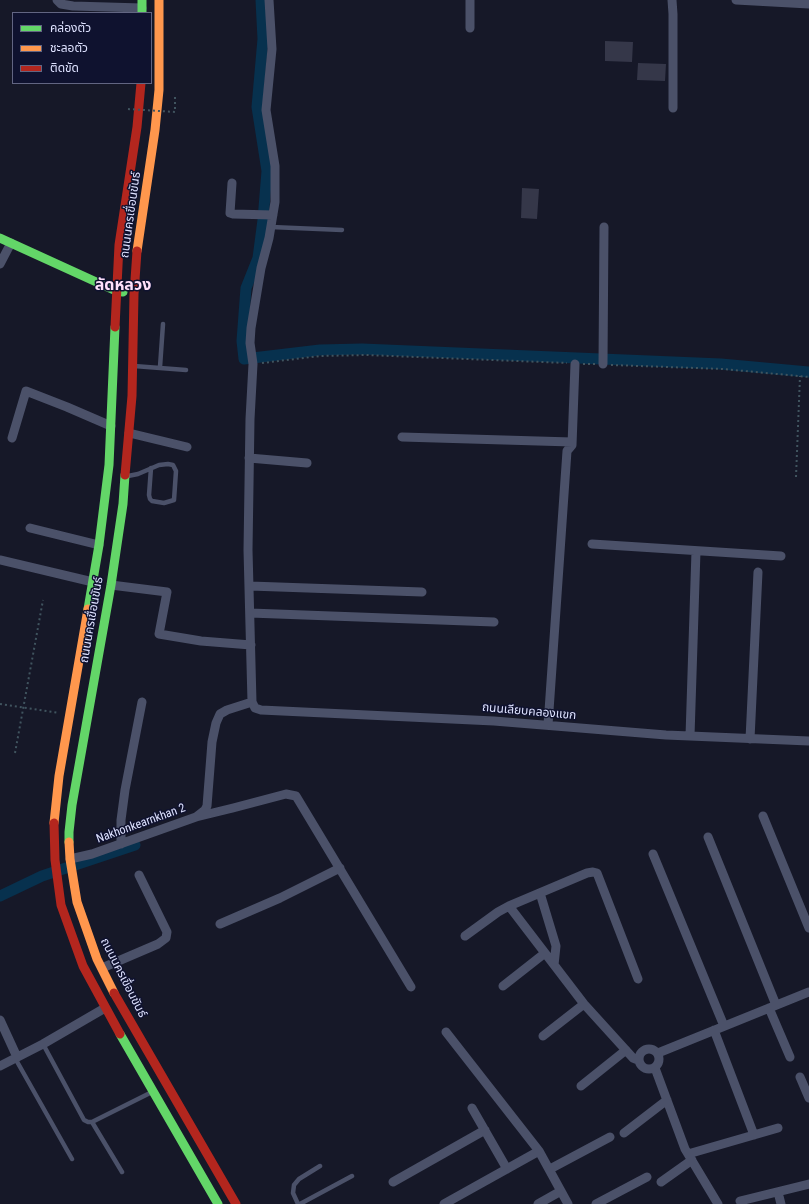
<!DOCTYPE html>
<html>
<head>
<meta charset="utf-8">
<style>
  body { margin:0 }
  #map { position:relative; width:809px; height:1204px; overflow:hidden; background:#161828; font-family:"Roboto Condensed","Noto Sans Thai",sans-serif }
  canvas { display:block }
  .legend { position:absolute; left:12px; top:12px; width:140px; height:72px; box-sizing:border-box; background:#0f122f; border:1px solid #626582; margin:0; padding:5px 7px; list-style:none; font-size:12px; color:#dee2ff }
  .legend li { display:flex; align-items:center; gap:8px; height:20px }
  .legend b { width:20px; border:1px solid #626582 }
</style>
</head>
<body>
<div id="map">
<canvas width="809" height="1204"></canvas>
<ul class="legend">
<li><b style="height:5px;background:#63d668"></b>คล่องตัว</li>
<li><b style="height:5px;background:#ff974d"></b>ชะลอตัว</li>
<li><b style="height:5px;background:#b3261e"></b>ติดขัด</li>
</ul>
</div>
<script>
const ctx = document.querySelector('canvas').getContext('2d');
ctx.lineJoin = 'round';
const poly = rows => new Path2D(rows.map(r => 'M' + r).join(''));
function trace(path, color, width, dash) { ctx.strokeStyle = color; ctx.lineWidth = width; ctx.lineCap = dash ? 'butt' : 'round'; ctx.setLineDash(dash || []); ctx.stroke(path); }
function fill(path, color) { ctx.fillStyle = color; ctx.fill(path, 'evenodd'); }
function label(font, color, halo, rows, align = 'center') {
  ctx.font = font + ' "Roboto Condensed","Noto Sans Thai",sans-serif'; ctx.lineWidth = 3; ctx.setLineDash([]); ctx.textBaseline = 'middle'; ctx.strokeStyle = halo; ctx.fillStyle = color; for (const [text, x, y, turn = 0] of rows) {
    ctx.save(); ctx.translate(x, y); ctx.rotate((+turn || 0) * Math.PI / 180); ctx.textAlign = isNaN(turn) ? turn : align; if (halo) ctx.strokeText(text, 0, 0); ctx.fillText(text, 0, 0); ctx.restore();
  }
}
trace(poly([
  [261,0,263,39,257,107,267,171,263,220,258,258,246,288,242,341,244,359,320,350,362,349,721,364,809,372],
  [0,896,42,876,135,845]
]), '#07314e', 11);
fill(poly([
  [605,41,633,42,632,62,605,61],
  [638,63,666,64,665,81,637,80],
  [522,188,539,189,537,219,521,218]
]), '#353749');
trace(poly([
  [175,97,175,112],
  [262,363,320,356,366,355,567,363],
  [583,364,595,364],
  [611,365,723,369,809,377],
  [796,477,800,376],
  [0,704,59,713],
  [15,753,43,600]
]), '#40545f', 2, [2, 3]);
trace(poly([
  [271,227,342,230],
  [134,366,186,370],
  [160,367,163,324],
  [128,476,138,474,159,465,168,464,173,465,176,471,174,500,164,503,152,501,150,499,149,495,151,468],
  [43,1044,84,1120,88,1122,92,1122,152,1092],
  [15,1058,72,1159],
  [92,1122,122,1172],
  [298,1204,293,1193,294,1185,299,1179,320,1166],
  [300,1204,352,1176]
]), '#4b5169', 4.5);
trace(poly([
  [57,0,61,4,73,6,142,8],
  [269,0,272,49,266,110,275,166,275,202,269,238,261,268,251,328,250,343,253,364,250,419,248,550,252,702,255,708,261,710,494,721,666,735,809,741],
  [672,0,673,14,673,108],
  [736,0,809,4],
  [470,28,470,0],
  [232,183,230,213,233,214,273,215],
  [0,264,11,243],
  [603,364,604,227],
  [129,433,187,447],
  [402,437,572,442],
  [12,438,26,391,67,407,111,426],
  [249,458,307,463],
  [30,528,99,545],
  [592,544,781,556],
  [0,560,93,582],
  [111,585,167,592,159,634,201,641,251,645],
  [250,586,422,592],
  [250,613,494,622],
  [548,725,567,451,572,445,575,364],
  [690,736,696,551],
  [750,739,758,572],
  [763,816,809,928],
  [196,817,233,808,286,794,296,796,411,987],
  [708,837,776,1005],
  [121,844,121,820,125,790,142,702],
  [653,854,724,1026],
  [70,859,92,854,196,817,205,810,207,806,212,742,216,723,220,714,227,710,252,702],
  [540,893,556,946,554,965],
  [509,906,584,1004,633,1058,638,1060],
  [220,924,280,898,340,868],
  [465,936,498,912,509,906,587,873,593,872,597,873,638,979],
  [102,968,158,944,166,938,167,932,139,875],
  [503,986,545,953],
  [769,1008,790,1057],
  [0,1020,17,1057],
  [714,1030,754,1135],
  [446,1032,539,1151,568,1204],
  [543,1036,584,1004],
  '639 1059a10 10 0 1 1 20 0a10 10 0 1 1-20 0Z',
  [658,1053,809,992],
  [0,1066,43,1044,105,1008],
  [655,1068,685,1149,718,1204],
  [800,1077,809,1098],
  [581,1086,626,1050],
  [472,1108,507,1169],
  [624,1133,667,1100],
  [688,1154,778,1128],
  [550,1169,610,1137],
  [393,1182,485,1130],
  [661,1182,692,1160],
  [778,1192,781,1204],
  [740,1201,809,1184],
  [444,1204,539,1151],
  [538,1204,561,1191],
  [596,1204,647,1177]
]), '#4b5169', 9);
trace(poly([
  [142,0,142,13],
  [0,238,116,291,123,292],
  [88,609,99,545,109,465,115,327],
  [69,842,69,832,72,805,111,585,123,504,125,475],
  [120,1034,218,1204]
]), '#63d668', 9);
trace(poly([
  [137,251,155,130,159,90,159,0],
  [54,823,59,776,88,609],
  [69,842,70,859,77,902,97,959,114,993]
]), '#ff974d', 9);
trace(poly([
  [115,327,119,245,137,127,141,83],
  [125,475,132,396,134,294,137,251],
  [54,823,55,860,61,905,83,966,120,1034],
  [114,993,236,1204]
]), '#b3261e', 9);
trace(poly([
  [128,109,175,112]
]), '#40545f', 2, [2, 3]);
label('12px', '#dee2ff', '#0f122f', [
  ["ถนนนครเขื่อนขันธ์",131,215,-82],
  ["ถนนนครเขื่อนขันธ์",92,620,-80],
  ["ถนนเลียบคลองแขก",529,712,5],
  ["Nakhonkearnkhan 2",141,824,-20],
  ["ถนนนครเขื่อนขันธ์",123,978,63]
]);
label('bold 16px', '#ffe0fb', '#0f122f', [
  ["ลัดหลวง",123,286]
]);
</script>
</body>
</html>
